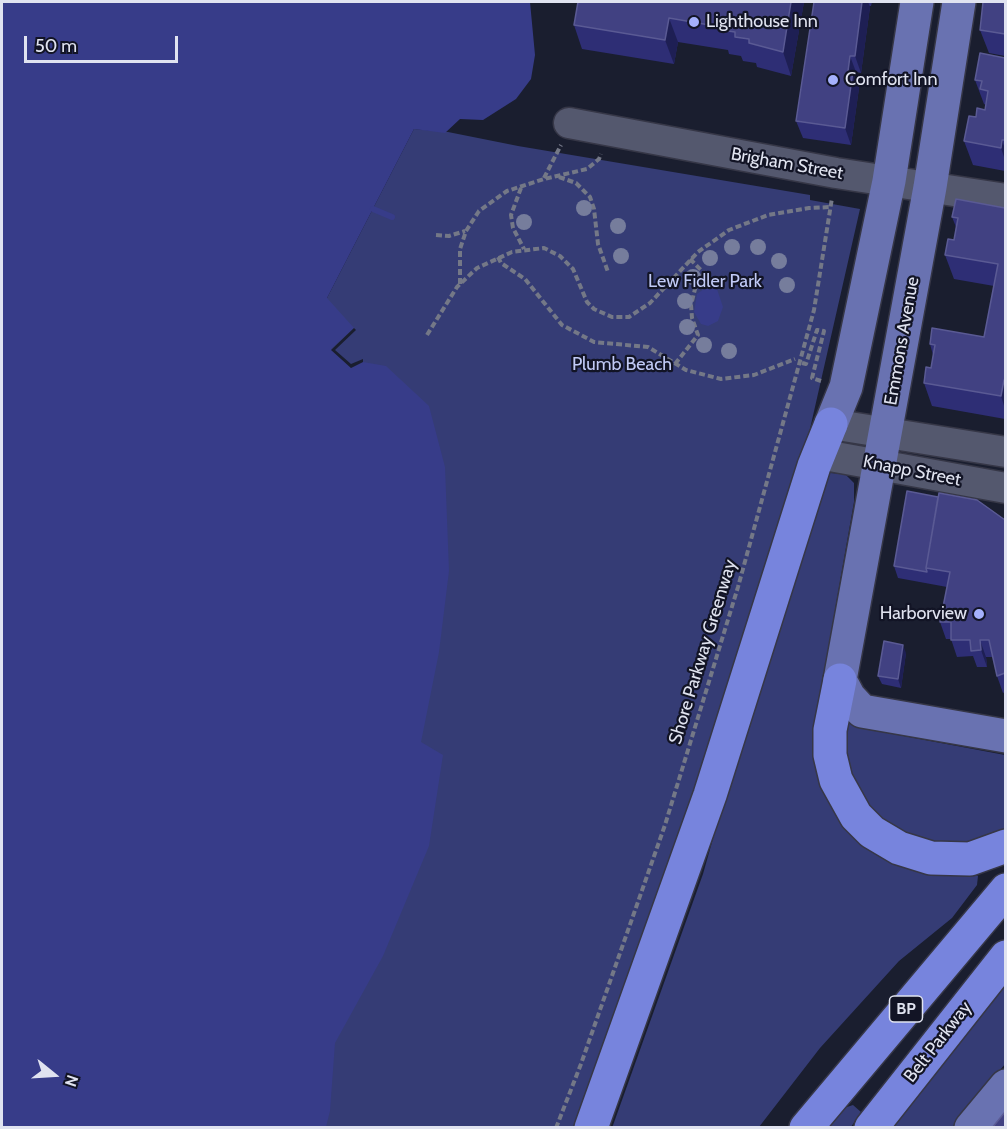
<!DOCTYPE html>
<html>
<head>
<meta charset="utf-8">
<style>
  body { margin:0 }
  #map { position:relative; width:1007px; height:1129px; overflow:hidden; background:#1a1e2f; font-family:Cabin,sans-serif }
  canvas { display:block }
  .frame { position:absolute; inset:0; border:3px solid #e0e3f0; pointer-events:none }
  .north { position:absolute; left:24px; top:1045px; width:60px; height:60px; -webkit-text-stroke:4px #121425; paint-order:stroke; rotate:108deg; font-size:16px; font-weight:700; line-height:24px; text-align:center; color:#e0e3f0 }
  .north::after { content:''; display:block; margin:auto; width:21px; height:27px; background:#e0e3f0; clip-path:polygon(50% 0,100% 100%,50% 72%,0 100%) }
  .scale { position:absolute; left:24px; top:36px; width:154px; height:27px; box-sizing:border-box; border:3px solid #e0e3f0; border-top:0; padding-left:8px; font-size:18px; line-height:21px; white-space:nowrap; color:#e0e3f0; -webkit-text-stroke:4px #121425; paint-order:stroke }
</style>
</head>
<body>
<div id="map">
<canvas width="1007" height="1129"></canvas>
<div class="frame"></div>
<div class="north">N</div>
<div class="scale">50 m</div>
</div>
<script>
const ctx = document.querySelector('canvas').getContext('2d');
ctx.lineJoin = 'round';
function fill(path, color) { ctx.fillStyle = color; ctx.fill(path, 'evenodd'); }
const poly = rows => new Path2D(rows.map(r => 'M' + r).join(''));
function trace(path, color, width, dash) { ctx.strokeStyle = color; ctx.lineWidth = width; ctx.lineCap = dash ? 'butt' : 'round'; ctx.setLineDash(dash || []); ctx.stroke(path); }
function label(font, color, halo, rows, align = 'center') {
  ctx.font = font + ' Cabin,sans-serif'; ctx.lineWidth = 4.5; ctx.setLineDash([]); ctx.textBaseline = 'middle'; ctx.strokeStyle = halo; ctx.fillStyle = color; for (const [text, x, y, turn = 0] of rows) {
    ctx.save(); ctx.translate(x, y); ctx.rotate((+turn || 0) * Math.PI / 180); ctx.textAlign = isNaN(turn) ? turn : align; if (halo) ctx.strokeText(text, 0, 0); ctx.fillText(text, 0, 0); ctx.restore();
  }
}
fill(poly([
  [414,129,448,132,518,146,810,195,810,200,860,209,802,464,699,789,581,1127,2,1127,2,1029,327,298],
  [830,473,845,474,854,483,854,502,816,718,823,785,978,876,977,885,952,918,899,961,820,1048,759,1127,612,1128,703,874,743,732,817,491],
  [840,717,861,728,1005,755,1005,836,961,850,889,830,854,798],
  [1005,984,1005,1064,953,1127,893,1128],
  [853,1105,861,1112,851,1127,827,1128,844,1108]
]), '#353c75');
fill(poly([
  [2,2,530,2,535,55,531,79,516,99,483,120,460,119,445,133,414,129,327,298,354,328,331,349,351,368,363,362,386,366,429,406,445,467,449,571,439,652,421,742,443,755,429,846,383,956,335,1043,330,1111,326,1127,2,1128],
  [708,286,717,289,723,307,718,321,708,326,701,324,694,312,697,294]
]), '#373c89');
fill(poly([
  [354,328,356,330,335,350,351,364,363,359,363,362,351,368,331,350]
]), '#1a1e2f');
trace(poly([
  [373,209,392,217]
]), '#373c89', 6);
const minor = poly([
  [569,123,836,173,1006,199],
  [831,424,1006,452],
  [819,454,1006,488]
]);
const major = poly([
  [959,2,930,187,840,680,849,697,862,711,1006,736],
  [831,424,846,387,889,181,917,2],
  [971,1128,1006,1086]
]);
const highway = poly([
  [840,680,830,730,830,755,836,780,856,816,872,832,899,848,931,858,970,859,1006,846],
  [591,1128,710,795,814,466,831,424],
  [806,1128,1006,890],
  [871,1128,1006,957]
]);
trace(minor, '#363747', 33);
trace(major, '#363747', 36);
trace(highway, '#363747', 36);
trace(poly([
  [559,177,576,183,590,197,594,209,598,244,608,272],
  [544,178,561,145],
  [521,188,511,215,513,228,524,249],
  [436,235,449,236,465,231],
  [498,257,501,263,525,279,562,325,594,342,648,347,686,370,721,379,754,375,795,359],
  [460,284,460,249,466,231,479,211,507,191,544,179,587,169,599,159,601,154],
  [427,335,457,287,477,268,512,252,544,248,560,256,573,269,587,302,594,309,612,317,629,317,650,303,698,252,729,230,768,215,809,208,831,207],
  [802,363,806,364,817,330,824,331,812,378,821,381],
  [675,364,698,335,692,318,691,305,696,285,704,273,690,259],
  [556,1128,581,1064,665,825,738,587,814,310,832,198]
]), '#747887', 4, [6, 3]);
trace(minor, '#54586e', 30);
trace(major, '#6972b1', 33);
trace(highway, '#7784dd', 33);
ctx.fillStyle = '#767d9c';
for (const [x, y] of [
  [584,208],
  [524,222],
  [618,226],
  [732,247],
  [758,247],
  [621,256],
  [710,258],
  [779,261],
  [693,277],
  [787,285],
  [685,301],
  [687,327],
  [704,345],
  [729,351]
]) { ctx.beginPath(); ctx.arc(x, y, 8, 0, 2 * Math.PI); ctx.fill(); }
fill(poly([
  [578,2,804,2,791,76,757,67,756,63,743,61,741,56,729,54,728,50,678,42,674,64,582,49,574,25],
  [814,2,872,2,871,6,869,6,870,7,861,73,856,72,855,78,859,88,851,145,803,138,796,121],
  [1005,2,1005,56,989,53,980,30],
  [1005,58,1005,171,973,165,964,141,976,117,985,110,986,105,984,104,975,80],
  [1005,208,1005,419,932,406,924,383,931,368,933,355,930,344,984,337,994,286,954,279,945,255,954,240,956,227,952,217],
  [1005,520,1005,692,1003,693,997,676,993,657,986,657,987,667,977,667,973,656,957,657,951,639,946,639,940,622,947,587,898,578,894,566],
  [906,653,901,688,882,684,878,676]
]), '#2e2e75');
fill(poly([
  [791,2,804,2,791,76,783,52],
  [862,2,868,2,870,7,861,73,855,56],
  [669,18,678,42,674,64,665,40],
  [850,56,856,72,855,78,859,88,851,145,845,128,848,71],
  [1002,140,1005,149,1005,160,1001,148],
  [1004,380,1005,385,1005,409,1001,396],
  [980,640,986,657,987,667,981,650],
  [903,645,906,653,901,688,898,679]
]), '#1e1f54');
const building = poly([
  [578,2,791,2,783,52,749,43,749,39,735,37,735,32,721,30,721,27,669,18,665,40,574,25,578,2],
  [814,2,862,2,855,56,850,56,848,71,853,71,845,128,796,121,814,2],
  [983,2,1005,2,1005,34,980,30,983,2],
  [980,53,1005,58,1005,140,1002,140,1001,148,964,141,969,116,976,117,977,108,985,110,988,91,980,89,982,81,975,80,980,53],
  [956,199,1005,208,1005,380,1004,380,1001,396,924,383,926,367,931,368,935,345,930,344,932,328,984,337,998,264,945,255,948,239,954,240,958,218,952,217,956,199],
  [907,491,938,497,926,568,927,572,894,566,907,491],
  [939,493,977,500,1005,520,1005,673,997,676,989,640,980,640,981,650,971,651,970,640,951,640,951,622,940,622,950,572,926,568,939,493],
  [884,641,903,645,898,679,878,676,884,641],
  [1005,1112,1005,1128,992,1128,1005,1112]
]);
fill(building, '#414182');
trace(building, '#5a5a94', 1.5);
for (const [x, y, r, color] of [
  [694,22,6,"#a5b1fc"],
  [833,80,6,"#a5b1fc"],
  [979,614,6,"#a5b1fc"]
]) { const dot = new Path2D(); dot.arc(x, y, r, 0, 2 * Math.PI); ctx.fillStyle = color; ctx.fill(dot); trace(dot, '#121425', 2); }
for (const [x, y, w] of [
  [906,1009,33]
]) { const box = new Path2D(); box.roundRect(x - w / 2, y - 13, w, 26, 4.5); ctx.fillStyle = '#121425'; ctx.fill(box); trace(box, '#e0e3f0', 1.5); }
label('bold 16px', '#e0e3f0', null, [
  ["BP",906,1009]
]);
label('18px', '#e0e3f0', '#121425', [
  ["Lighthouse Inn",706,22],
  ["Comfort Inn",845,80],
  ["Harborview",967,614,"right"]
], 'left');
label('18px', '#e0e3f0', '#121425', [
  ["Brigham Street",787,164,10],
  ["Emmons Avenue",902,341,-80],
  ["Knapp Street",912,471,11],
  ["Shore Parkway Greenway",703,652,-73],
  ["Belt Parkway",938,1042,-52]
]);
label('18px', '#c1caf6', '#121425', [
  ["Lew Fidler Park",705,282],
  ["Plumb Beach",622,365]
]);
</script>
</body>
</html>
